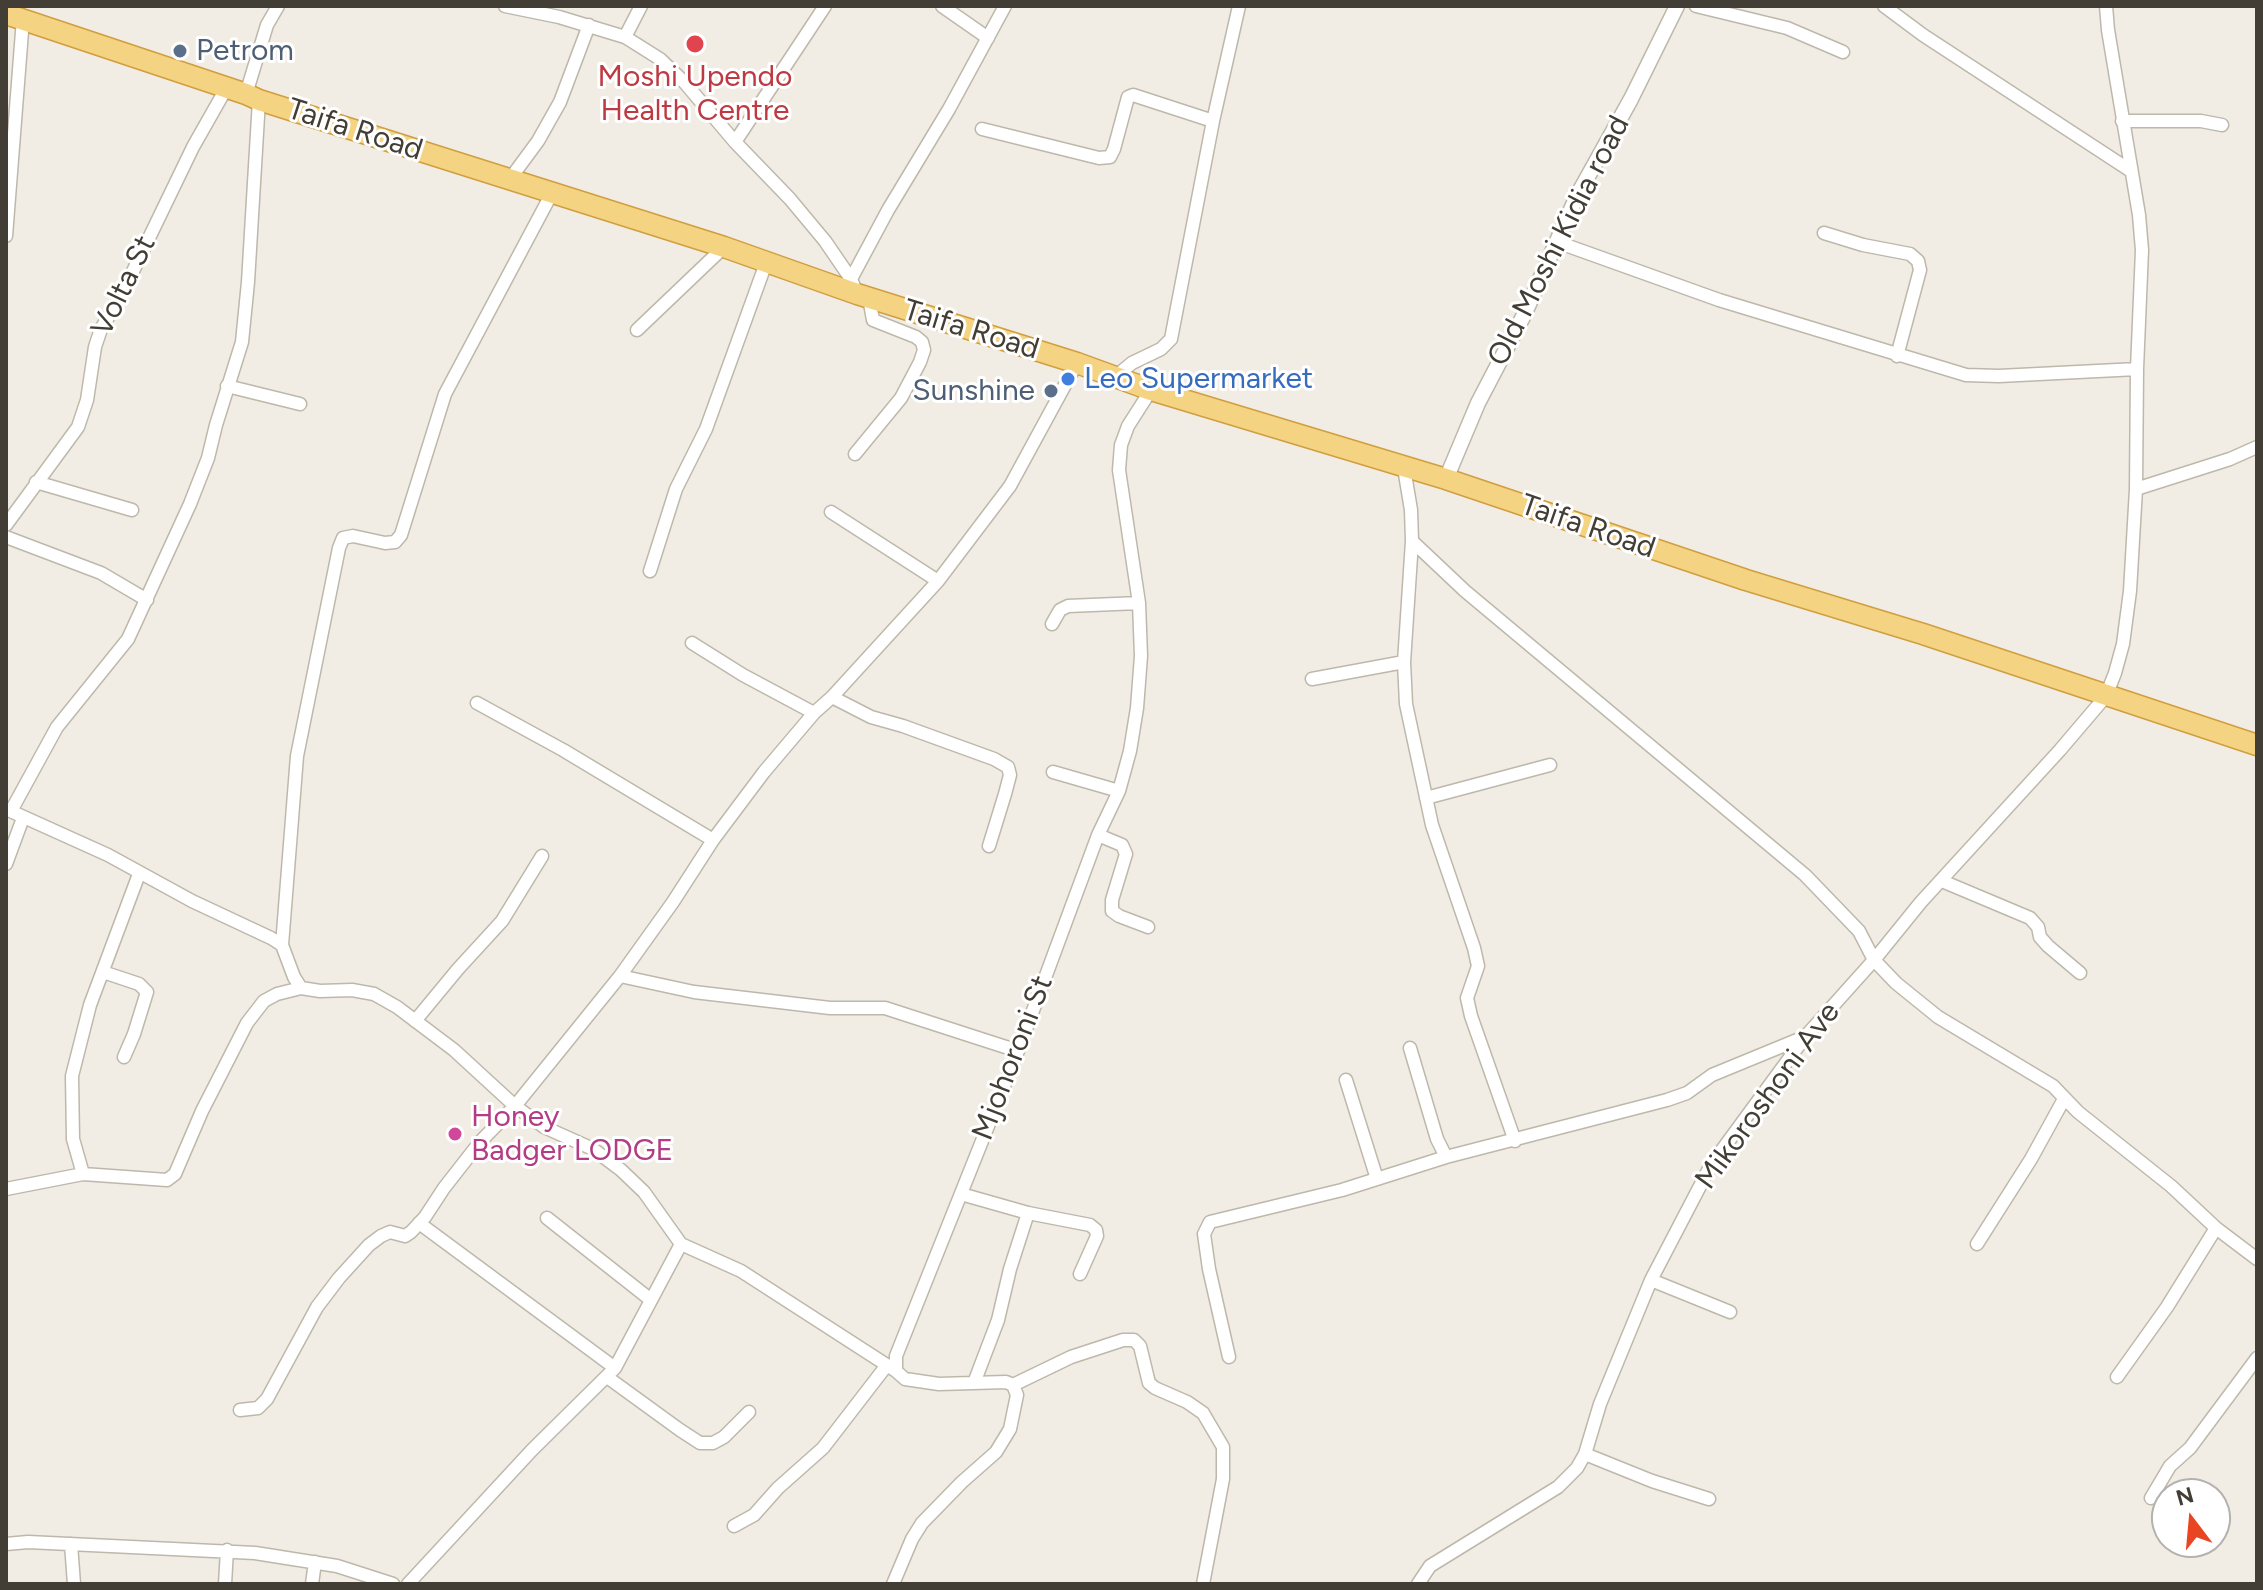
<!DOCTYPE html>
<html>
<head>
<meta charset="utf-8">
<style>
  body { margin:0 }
  #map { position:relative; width:2263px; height:1590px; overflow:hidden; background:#f1ede5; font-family:Figtree,sans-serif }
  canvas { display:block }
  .frame { position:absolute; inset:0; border:8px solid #433e35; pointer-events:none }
  .north { position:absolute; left:2151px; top:1478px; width:80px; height:80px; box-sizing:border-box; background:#fff; border:2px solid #b4b2ae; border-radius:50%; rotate:344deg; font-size:22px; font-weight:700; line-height:32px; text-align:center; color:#433e35 }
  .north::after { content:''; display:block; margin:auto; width:28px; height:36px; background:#e94523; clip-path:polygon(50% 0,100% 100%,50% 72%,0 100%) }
</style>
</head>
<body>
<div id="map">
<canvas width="2263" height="1590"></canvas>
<div class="frame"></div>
<div class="north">N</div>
</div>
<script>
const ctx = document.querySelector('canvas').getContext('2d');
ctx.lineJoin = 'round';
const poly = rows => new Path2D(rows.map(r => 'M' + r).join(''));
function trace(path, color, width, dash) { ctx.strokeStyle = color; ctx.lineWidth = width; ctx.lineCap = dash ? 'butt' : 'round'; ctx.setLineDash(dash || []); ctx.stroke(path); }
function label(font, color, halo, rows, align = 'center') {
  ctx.font = font + ' Figtree,sans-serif'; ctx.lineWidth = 6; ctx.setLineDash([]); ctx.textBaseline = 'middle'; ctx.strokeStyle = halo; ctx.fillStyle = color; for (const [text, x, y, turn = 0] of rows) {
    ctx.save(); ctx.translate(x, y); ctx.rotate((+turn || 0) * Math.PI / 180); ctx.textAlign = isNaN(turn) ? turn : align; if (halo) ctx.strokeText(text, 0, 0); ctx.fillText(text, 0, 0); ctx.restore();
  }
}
const minor = poly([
  [505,6,559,17,625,37,660,59,685,83,735,142,790,199,825,241,851,279,857,294],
  [942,6,988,38],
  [1696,6,1787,28,1843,52],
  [1884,6,1923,35,2131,171],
  [625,37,641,6],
  [246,94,267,25,278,6],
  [2122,121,2201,121,2222,125],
  [982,129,1099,158,1110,157,1114,149,1128,97,1133,95,1213,121],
  [735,142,825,6],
  [510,179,538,141,560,102,589,25],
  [1824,233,1863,245,1910,254,1918,261,1920,270,1897,356],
  [6,236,23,19],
  [1557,242,1719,300,1966,375,1999,376,2137,369],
  [851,279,888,210,949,109,1005,6],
  [637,330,724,247],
  [1115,377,1132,363,1161,349,1171,339,1213,121,1239,6],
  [227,386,300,404],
  [855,454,901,398,920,362,924,350,922,342,916,337,873,320,869,298],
  [1404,468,1411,510,1412,541,1404,662,1406,704,1432,825,1474,948,1478,966,1467,998,1471,1016,1515,1141],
  [36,482,132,510],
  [2136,489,2230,459,2257,447],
  [831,512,938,581],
  [6,525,78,427,87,400,95,347,101,329,122,294,193,147,227,87],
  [6,537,101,573,147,600],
  [1412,541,1465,591,1805,875,1859,931,1874,960,1896,983,1938,1017,2053,1086,2078,1112,2171,1186,2216,1228,2257,1259],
  [650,571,676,489,706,429,766,263],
  [1052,624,1060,610,1068,606,1139,603],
  [692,643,743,675,814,713],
  [1312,679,1404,662],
  [832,697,871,717,903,726,994,759,1008,767,1010,775,1005,794,989,846],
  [477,703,563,750,713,840],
  [1053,772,1119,791],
  [1426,798,1550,765],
  [6,809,108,855,192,901,271,938,282,945,294,977,301,988,320,991,352,990,374,994,397,1007,454,1050,515,1106,544,1127,593,1149,621,1170,644,1192,681,1244,741,1271,896,1371],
  [11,811,57,727,128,639,190,504,208,458,216,425,242,342,248,282,259,100],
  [1098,835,1122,845,1126,854,1112,900,1112,911,1119,916,1148,927],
  [6,864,23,818],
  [1942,881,2030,918,2038,927,2040,937,2048,946,2080,973],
  [282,945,297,756,339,548,343,538,353,536,385,543,395,542,401,535,445,394,552,193],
  [103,972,139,984,147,992,134,1034,124,1057],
  [620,976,694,992,830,1008,885,1008,1018,1051],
  [415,1021,458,969,502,921,542,856],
  [1410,1048,1437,1139,1446,1157],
  [1346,1080,1377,1179],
  [83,1174,73,1139,72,1076,90,1005,139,874],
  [6,1189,83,1174,167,1180,175,1174,202,1111,247,1023,264,1001,277,994,301,988],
  [961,1194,1028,1213,1090,1225,1096,1230,1097,1236,1080,1274],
  [547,1218,651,1300],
  [419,1223,615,1368],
  [1977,1244,2031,1159,2064,1099],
  [1651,1280,1730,1312],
  [1229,1357,1209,1269,1204,1234,1210,1222,1342,1190,1446,1157,1667,1100,1687,1093,1712,1075,1802,1038],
  [607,1377,680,1430,700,1443,713,1443,724,1437,749,1412],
  [2117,1377,2167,1307,2216,1228],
  [974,1383,998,1320,1010,1269,1028,1213],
  [1013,1385,1071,1357,1123,1340,1134,1340,1140,1346,1149,1383,1155,1388,1187,1402,1203,1413,1223,1447,1223,1479,1203,1584],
  [240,1410,258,1408,267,1399,317,1307,339,1278,369,1245,381,1236,390,1232,405,1236,411,1232,425,1217,444,1188,480,1142,515,1106,620,976,673,902,713,840,764,772,814,713,832,697,938,581,1010,486,1077,363],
  [1585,1454,1652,1481,1709,1499],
  [2151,1498,2170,1466,2190,1448,2257,1358],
  [734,1526,754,1515,778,1488,823,1448,887,1365],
  [6,1544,28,1542,255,1553,337,1566,393,1584],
  [71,1544,74,1584],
  [225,1584,227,1550],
  [312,1584,315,1562],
  [408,1584,532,1450,615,1368,681,1244],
  [893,1584,912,1539,922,1523,962,1482,996,1452,1010,1429,1017,1395,1013,1385,1006,1382,939,1384,905,1379,896,1371,896,1356,1018,1051,1098,835,1119,791,1130,751,1137,708,1141,656,1139,603,1119,470,1121,445,1128,426,1151,390],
  [1418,1584,1430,1566,1558,1487,1577,1468,1585,1454,1600,1404,1651,1280,1711,1165,1805,1037,1874,960,1921,902,2060,750,2106,696,2115,673,2123,644,2130,591,2136,489,2137,369,2142,250,2139,215,2108,30,2106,6]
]);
const tertiary = poly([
  [1446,479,1478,403,1525,313,1577,196,1631,99,1677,6]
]);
const trunk = poly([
  [6,14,246,94,259,100,724,247,857,294,1077,363,1151,390,1446,479,1746,580,1923,634,2257,745]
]);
trace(minor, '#beb8ab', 15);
trace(tertiary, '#beb8ab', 17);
trace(trunk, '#d19e3f', 23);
trace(minor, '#fff', 12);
trace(tertiary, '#fff', 14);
trace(trunk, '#f4d383', 20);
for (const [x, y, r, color] of [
  [695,44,10,"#e0444e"],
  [180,51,8,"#5c6f8a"],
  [1068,379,8,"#3f7fe0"],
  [1051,391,8,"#5c6f8a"],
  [455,1134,8,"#d1479c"]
]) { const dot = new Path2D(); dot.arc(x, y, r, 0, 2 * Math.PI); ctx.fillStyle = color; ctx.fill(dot); trace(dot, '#fff', 3); }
label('30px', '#4e5e75', '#fff', [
  ["Petrom",196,51],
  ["Sunshine",1035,391,"right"]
], 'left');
label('30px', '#be3a42', '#fff', [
  ["Moshi Upendo",695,77],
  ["Health Centre",695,111]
]);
label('30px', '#433e35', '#fff', [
  ["Taifa Road",355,130,18],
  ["Old Moshi Kidia road",1559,241,-63],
  ["Volta St",124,286,-64],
  ["Taifa Road",971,330,17],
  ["Taifa Road",1588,527,19],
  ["Mjohoroni St",1013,1058,-69],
  ["Mikoroshoni Ave",1768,1096,-54]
]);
label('30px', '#366cbe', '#fff', [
  ["Leo Supermarket",1084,379]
], 'left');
label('30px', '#b23c85', '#fff', [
  ["Honey",471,1117],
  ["Badger LODGE",471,1151]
], 'left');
</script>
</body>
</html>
